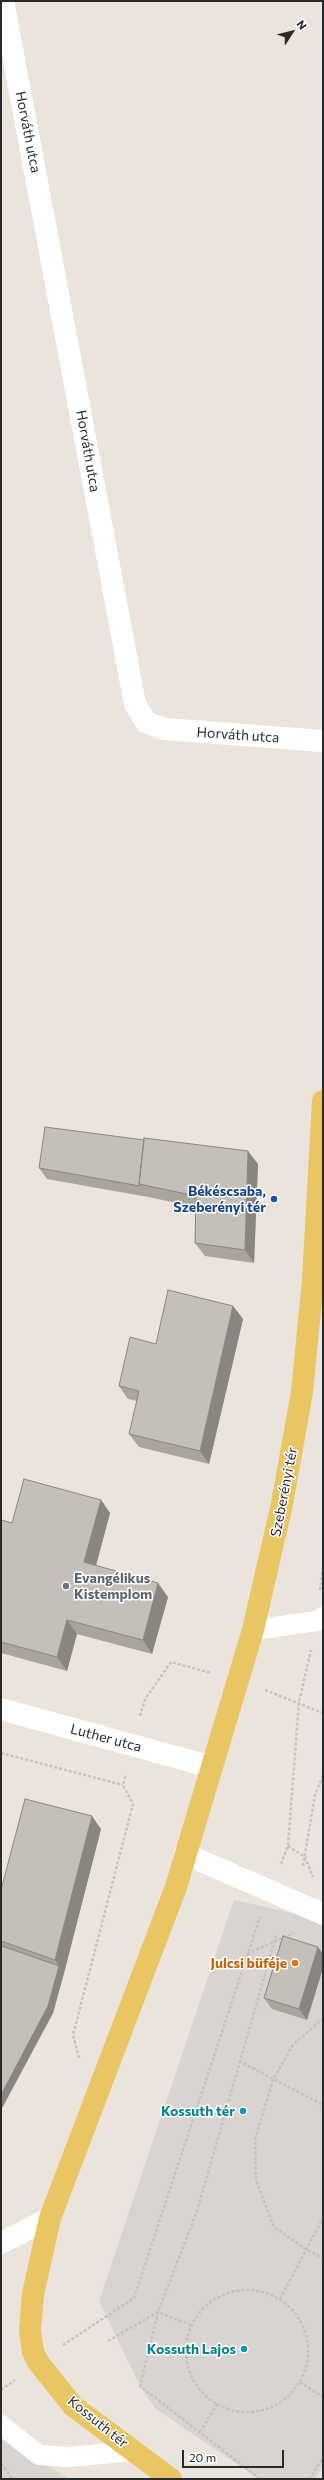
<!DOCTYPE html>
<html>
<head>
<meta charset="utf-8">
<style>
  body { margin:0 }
  #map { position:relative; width:324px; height:2480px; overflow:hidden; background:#ebe4dc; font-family:Commissioner,sans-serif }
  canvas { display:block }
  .frame { position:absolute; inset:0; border:2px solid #2a2a2a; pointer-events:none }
  .north { position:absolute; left:272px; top:12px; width:40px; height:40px; -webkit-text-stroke:3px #fff; paint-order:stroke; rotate:54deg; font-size:11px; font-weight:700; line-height:16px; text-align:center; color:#2a2a2a }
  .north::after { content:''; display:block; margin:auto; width:14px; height:18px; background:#2a2a2a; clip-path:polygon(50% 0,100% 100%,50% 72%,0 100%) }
  .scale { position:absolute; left:182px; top:2450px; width:102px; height:18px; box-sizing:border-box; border:2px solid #2a2a2a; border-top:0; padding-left:5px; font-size:12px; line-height:14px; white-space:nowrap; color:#2a2a2a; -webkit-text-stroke:3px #fff; paint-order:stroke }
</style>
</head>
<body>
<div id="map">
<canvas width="324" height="2480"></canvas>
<div class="frame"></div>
<div class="north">N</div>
<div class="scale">20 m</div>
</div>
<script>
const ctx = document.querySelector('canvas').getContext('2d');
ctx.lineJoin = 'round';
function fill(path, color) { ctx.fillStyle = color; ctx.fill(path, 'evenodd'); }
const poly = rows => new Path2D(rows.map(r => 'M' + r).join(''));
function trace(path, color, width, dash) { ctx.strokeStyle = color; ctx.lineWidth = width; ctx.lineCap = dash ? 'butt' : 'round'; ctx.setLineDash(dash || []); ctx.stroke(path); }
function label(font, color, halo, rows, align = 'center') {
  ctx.font = font + ' Commissioner,sans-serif'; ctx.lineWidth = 3; ctx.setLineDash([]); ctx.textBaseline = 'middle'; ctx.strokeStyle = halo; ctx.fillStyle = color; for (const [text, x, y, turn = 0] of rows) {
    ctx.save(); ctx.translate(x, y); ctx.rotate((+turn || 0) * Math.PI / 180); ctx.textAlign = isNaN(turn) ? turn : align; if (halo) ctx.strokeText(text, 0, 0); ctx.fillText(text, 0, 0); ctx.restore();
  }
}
fill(poly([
  [234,1900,323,1920,323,2466,315,2479,259,2479,156,2409,140,2386,99,2301],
  [1,2437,69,2479,1,2479]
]), '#d8d4cf');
trace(poly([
  [320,1590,323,1568],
  [265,1690,323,1713],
  [140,1716,145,1699,171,1662,211,1673],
  [1,1753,123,1785],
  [288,1846,305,1857,313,1877],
  [281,1864,288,1846,299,1702,311,1650],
  [303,1866,315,1795,323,1775],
  [247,1954,294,1933],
  [323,2018,293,2045,273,2080,255,2139,256,2180,274,2227,307,2250,323,2258],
  [79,2058,73,2035,133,1804,123,1785,126,1774],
  [239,2061,323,2105],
  '186 2351a61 61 0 1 1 122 0a61 61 0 1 1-122 0Z',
  [280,2299,323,2218],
  [191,2325,158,2312,140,2386,260,2479],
  [108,2341,158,2312,197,2211,276,1936],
  [63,2345,134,2298,260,1917],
  [300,2382,323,2397],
  [1,2390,15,2380],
  [200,2432,217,2404],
  [1,2464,13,2479],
  [309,2479,323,2458]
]), '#c3c3c3', 2.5, [3, 2]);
trace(poly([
  [253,1630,317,1621,323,1617],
  [1,2425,39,2455,69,2457,133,2451]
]), '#fff', 20);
trace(poly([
  [3,1,135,704,146,722,165,729,323,741],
  [1,1709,212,1767],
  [185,1854,323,1914],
  [1,2243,50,2218]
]), '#fff', 22);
trace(poly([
  [171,2479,73,2406,38,2362,33,2352,30,2331,33,2294,50,2218,176,1887,253,1630,282,1504,302,1392,313,1280,323,1101]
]), '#e9c564', 22);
fill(poly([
  [258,1164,254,1263,205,1256,195,1243,196,1207,148,1197,47,1179,39,1168],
  [233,1306,243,1319,209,1464,139,1447,129,1434,137,1401,128,1399,119,1386,156,1344],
  [101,1500,110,1513,96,1566,168,1597,152,1654,77,1634,67,1671,1,1653,1,1520,12,1523],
  [101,1829,64,1973,53,2013,1,2110,1,1890],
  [318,1947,323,1954,323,1968,307,2020,272,2009,264,1998]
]), '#a9a49e');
fill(poly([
  [248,1151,258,1164,254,1263,245,1250],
  [233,1306,243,1319,209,1464,200,1451],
  [101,1500,110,1513,93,1576,84,1562],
  [158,1583,168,1597,152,1654,143,1640],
  [67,1620,77,1634,67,1671,57,1657],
  [92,1816,101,1829,64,1973,53,2013,1,2110,1,2095,59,1966,55,1960],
  [318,1947,323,1954,323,1968,307,2020,299,2009]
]), '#898681');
const building = poly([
  [45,1127,144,1140,139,1184,140,1186,39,1168,45,1127],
  [144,1138,248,1151,245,1250,195,1243,196,1196,139,1184,144,1138],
  [168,1290,233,1306,200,1451,129,1434,139,1391,119,1386,130,1337,156,1344,168,1290],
  [24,1479,101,1500,84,1562,158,1583,143,1640,67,1620,57,1657,1,1642,1,1520,12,1523,24,1479],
  [25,1799,92,1816,55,1960,1,1941,1,1890,25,1799],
  [283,1936,318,1947,299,2009,264,1998,283,1936],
  [2,1946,59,1966,48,2006,1,2095,1,1948,2,1946]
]);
fill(building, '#c4bfb8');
trace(building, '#898681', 1);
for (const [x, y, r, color] of [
  [274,1199,4,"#1a4fb4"],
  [66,1586,4,"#6b7280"],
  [295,1963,4,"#e8710a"],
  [243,2111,4,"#0f9aa8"],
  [244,2349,4,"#0f9aa8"]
]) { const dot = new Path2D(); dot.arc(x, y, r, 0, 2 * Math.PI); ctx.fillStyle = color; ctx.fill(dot); trace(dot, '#fff', 1.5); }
label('14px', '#2a2a2a', '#fff', [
  ["Horváth utca",28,132,79],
  ["Horváth utca",88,451,80],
  ["Horváth utca",238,735,4],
  ["Szeberényi tér",284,1492,-79],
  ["Luther utca",106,1738,15],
  ["Kossuth tér",98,2422,39]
]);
label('bold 14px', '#164399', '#fff', [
  ["Békéscsaba,",266,1191],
  ["Szeberényi tér",266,1207]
], 'right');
label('bold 14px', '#5b616d', '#fff', [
  ["Evangélikus",74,1578],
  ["Kistemplom",74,1594]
], 'left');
label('bold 14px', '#c56008', '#fff', [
  ["Julcsi büféje",287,1963]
], 'right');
label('bold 14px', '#0d838f', '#fff', [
  ["Kossuth tér",235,2111],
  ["Kossuth Lajos",236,2349]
], 'right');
</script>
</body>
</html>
